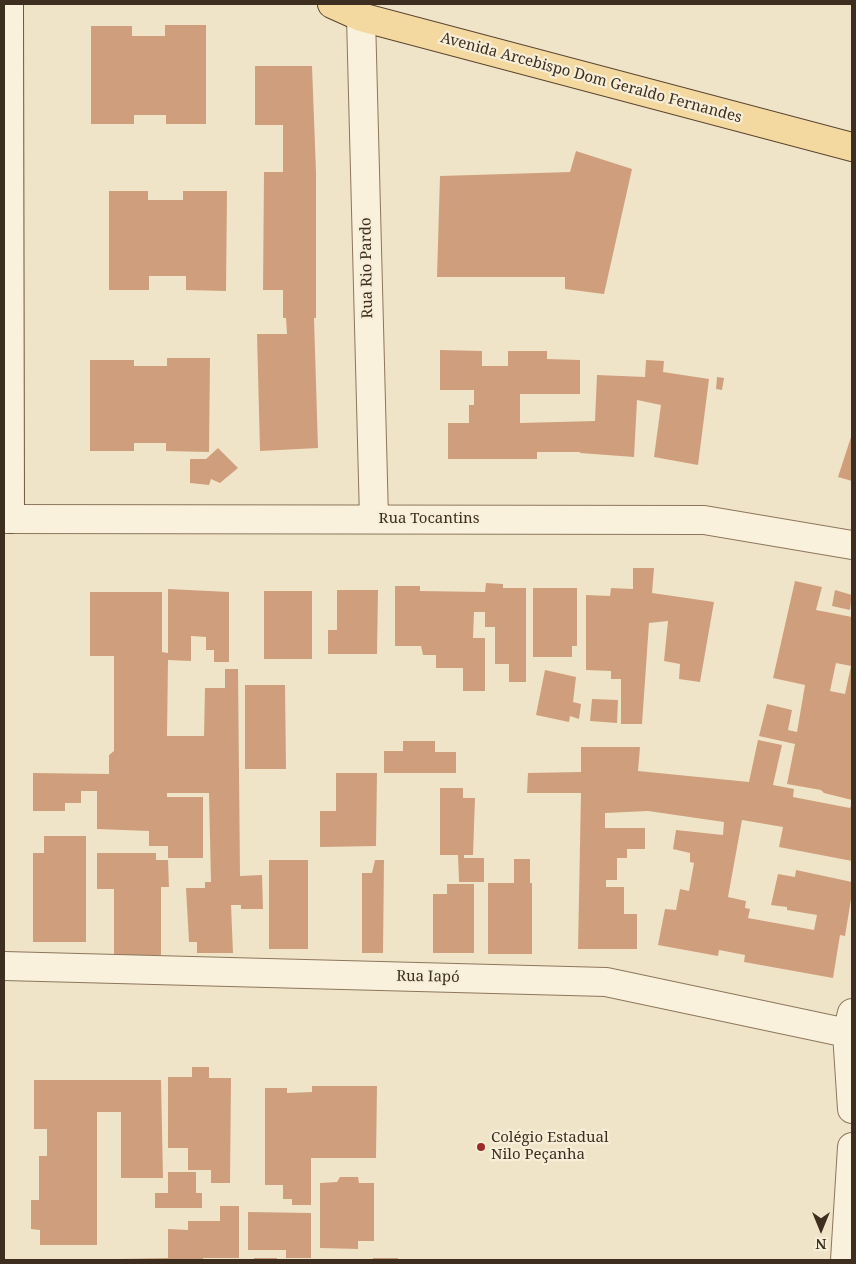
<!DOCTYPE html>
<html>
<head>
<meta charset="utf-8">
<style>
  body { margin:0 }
  #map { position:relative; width:856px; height:1264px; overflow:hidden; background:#f0e4c8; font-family:"Noto Serif",serif }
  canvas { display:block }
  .frame { position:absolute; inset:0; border:5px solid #3d2e20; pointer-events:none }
  .north { position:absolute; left:796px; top:1204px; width:50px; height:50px; -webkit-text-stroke:4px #f7eed8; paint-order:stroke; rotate:180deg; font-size:14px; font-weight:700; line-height:20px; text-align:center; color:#3d2e20 }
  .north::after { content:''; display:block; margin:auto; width:18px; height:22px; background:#3d2e20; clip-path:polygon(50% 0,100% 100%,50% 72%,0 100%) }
</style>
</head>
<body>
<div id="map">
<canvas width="856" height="1264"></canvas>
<div class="frame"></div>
<div class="north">N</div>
</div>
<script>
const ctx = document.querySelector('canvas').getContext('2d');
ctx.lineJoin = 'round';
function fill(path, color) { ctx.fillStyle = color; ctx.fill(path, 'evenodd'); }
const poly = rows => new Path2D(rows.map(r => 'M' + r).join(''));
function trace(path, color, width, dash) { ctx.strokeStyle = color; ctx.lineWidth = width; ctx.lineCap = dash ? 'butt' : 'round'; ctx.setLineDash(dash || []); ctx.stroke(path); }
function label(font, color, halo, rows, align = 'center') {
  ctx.font = font + ' "Noto Serif",serif'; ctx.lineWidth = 4.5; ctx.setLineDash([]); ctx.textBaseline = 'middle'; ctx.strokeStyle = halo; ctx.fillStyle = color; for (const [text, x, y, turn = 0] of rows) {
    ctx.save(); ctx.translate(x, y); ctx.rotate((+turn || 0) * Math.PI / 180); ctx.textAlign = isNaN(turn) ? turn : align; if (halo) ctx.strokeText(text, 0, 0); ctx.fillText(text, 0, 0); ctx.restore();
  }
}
fill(poly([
  [165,25,206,25,206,124,166,124,166,115,134,115,134,124,91,124,91,26,132,26,132,36,165,36],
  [255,66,312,66,316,172,316,318,314,318,318,448,260,451,257,334,287,334,286,318,283,318,283,290,263,290,264,172,283,172,283,125,255,125],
  [576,151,632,169,604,294,565,289,565,277,437,277,440,176,570,172],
  [109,191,148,191,148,200,183,200,183,191,227,191,226,291,186,290,186,276,149,276,149,290,109,290],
  [440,350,482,351,482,366,508,366,508,351,547,351,547,359,580,360,580,394,520,394,520,423,595,421,597,375,645,377,646,360,664,361,663,372,709,379,698,465,654,457,661,405,637,400,634,457,580,453,580,452,537,452,537,459,448,459,448,423,469,423,469,405,474,405,474,390,440,390],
  [167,358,210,358,209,452,166,451,166,443,134,443,134,451,90,451,90,360,134,360,134,366,167,366],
  [717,377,724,378,722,390,716,389],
  [852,434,852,481,838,477],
  [218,448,238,468,220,483,211,479,209,485,190,483,190,459,206,459],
  [633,568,654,568,652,593,714,602,700,682,679,679,680,664,664,661,668,621,649,623,642,724,621,724,621,679,611,679,611,671,586,670,586,595,610,596,611,588,633,589],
  [795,581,822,587,816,610,852,617,851,623,852,624,852,800,824,793,821,790,787,784,795,744,759,736,767,704,792,710,788,730,797,732,805,685,773,678],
  [836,663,851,666,845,694,830,691],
  [486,583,503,584,503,588,526,588,526,682,509,682,509,664,495,664,495,627,485,627,485,612,474,612,473,638,485,638,485,691,463,691,463,668,436,668,436,655,423,655,421,646,395,646,395,586,420,586,420,591,485,592],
  [533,588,577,588,577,646,572,646,572,657,533,657],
  [168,589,229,592,229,662,214,662,214,650,206,650,206,637,191,636,191,661,168,660,167,736,204,736,205,688,225,688,225,669,238,669,240,876,262,875,263,909,241,909,241,905,231,905,233,953,197,953,197,942,189,942,186,888,205,888,205,882,211,882,209,793,167,793,167,797,203,797,203,858,168,858,168,846,149,846,149,831,97,829,97,791,81,791,81,803,65,803,65,811,33,811,33,773,109,774,109,755,114,751,114,656,90,656,90,592,162,592,162,652,168,653],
  [337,590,378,590,377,654,328,654,328,630,337,630],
  [835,590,852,595,850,610,832,606],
  [264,591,312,591,312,659,264,659],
  [545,670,576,677,573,702,581,704,579,719,570,716,569,722,536,715],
  [245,685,285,685,286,769,245,769],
  [592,699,618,700,617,723,590,721],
  [758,740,782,745,773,785,794,789,793,797,850,808,852,803,852,861,779,847,783,827,742,820,728,897,746,901,745,908,750,909,748,918,814,930,817,915,787,910,787,907,771,905,778,874,795,877,796,870,852,882,852,893,845,936,840,935,833,978,744,962,745,955,719,950,718,956,658,945,665,909,676,910,680,889,689,891,694,863,690,862,690,853,673,849,676,830,723,835,724,822,648,811,605,813,605,828,645,828,645,849,627,849,627,858,617,858,617,880,606,880,606,887,624,887,624,914,637,914,637,949,578,949,581,793,527,793,528,773,581,772,581,747,640,747,638,771,749,782],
  [403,741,435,741,435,752,456,752,456,773,384,773,384,751,403,751],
  [336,773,377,773,376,846,320,847,320,811,336,811],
  [440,788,463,788,463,798,475,798,473,855,464,855,464,858,484,858,484,882,459,882,458,855,440,855],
  [44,836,86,836,86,942,33,942,33,853,44,853],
  [97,853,156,853,156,860,168,860,169,887,161,887,161,955,114,955,114,889,97,889],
  [514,859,530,859,530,883,532,883,532,954,488,954,488,883,514,883],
  [269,860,308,860,308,949,269,949],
  [375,860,384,860,383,953,362,953,362,873,372,873],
  [447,884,474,884,474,953,433,953,433,894,447,894],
  [192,1067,209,1067,209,1078,231,1078,230,1183,211,1183,211,1170,188,1170,188,1148,168,1148,168,1077,192,1077],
  [34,1080,161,1080,163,1178,121,1178,121,1112,97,1112,97,1245,40,1245,40,1230,31,1229,31,1200,39,1200,39,1156,47,1156,47,1129,34,1129],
  [312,1086,377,1086,376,1158,311,1158,311,1205,292,1205,292,1199,283,1199,283,1185,265,1185,265,1088,287,1088,287,1093,312,1092],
  [168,1172,196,1172,196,1193,202,1193,202,1208,155,1208,155,1193,168,1193],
  [340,1177,358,1177,359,1183,374,1183,374,1241,358,1241,358,1249,320,1248,320,1183,337,1182],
  [220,1206,239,1206,239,1258,203,1258,203,1260,118,1260,118,1259,168,1258,168,1229,188,1230,188,1221,220,1221],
  [248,1212,311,1213,311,1258,286,1258,286,1250,248,1250],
  [254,1258,277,1258,277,1260,254,1260],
  [373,1258,398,1258,398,1260,373,1260]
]), '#cf9f7d');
const street = poly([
  [361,17,374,519],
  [4,519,704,520,852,545],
  [4,966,606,982,847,1033],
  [852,1013,847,1033,852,1109],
  [845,1260,852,1147]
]);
const secondary = poly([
  [9,4,10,519]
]);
const primary = poly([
  [332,4,361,17,852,147]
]);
trace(street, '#8d765c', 30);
trace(secondary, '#6f573f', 30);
trace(primary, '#5b4430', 30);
trace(street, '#faf1dc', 28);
trace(secondary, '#faf1dc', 28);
trace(primary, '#f3d9a0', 28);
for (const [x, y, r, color] of [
  [481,1147,5,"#9e2a2b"]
]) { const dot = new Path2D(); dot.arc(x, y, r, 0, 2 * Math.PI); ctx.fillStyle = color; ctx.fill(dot); trace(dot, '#f7eed8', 2); }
label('15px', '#3d2e20', '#f7eed8', [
  ["Avenida Arcebispo Dom Geraldo Fernandes",591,78,15],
  ["Rua Rio Pardo",367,268,-91],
  ["Rua Tocantins",429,519],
  ["Rua Iapó",428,977,1]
]);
label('15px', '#3d2e20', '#f7eed8', [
  ["Colégio Estadual",491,1138],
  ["Nilo Peçanha",491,1155]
], 'left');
</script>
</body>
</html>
